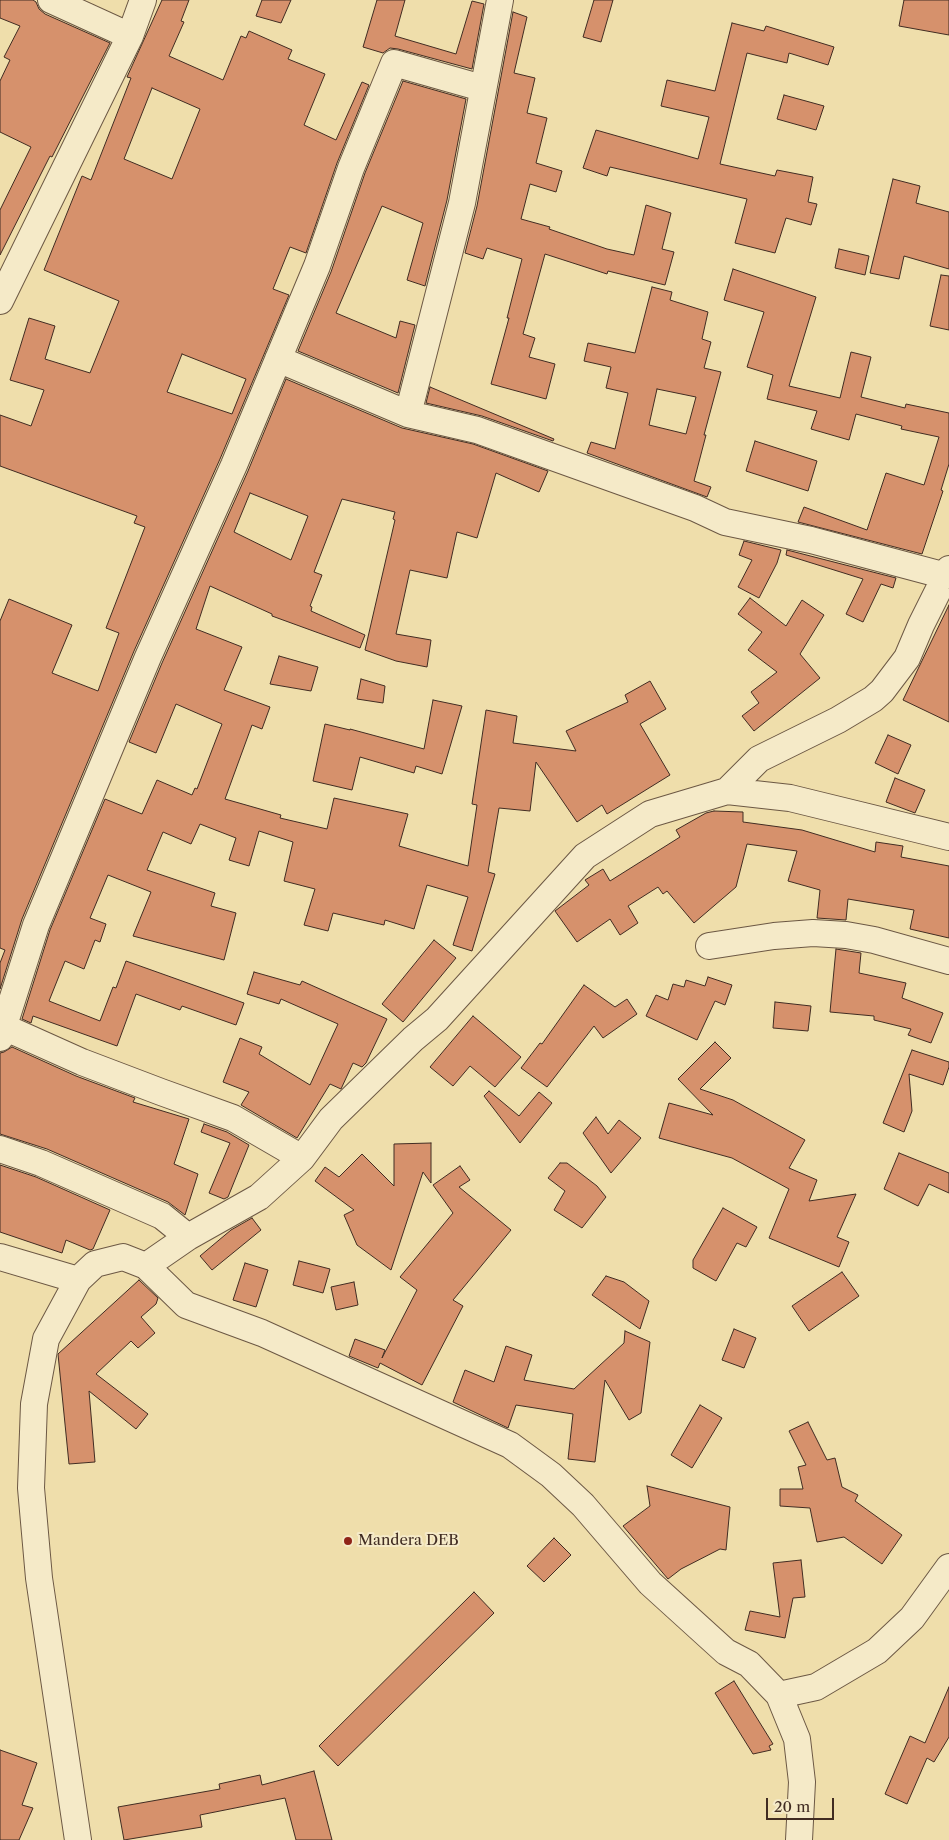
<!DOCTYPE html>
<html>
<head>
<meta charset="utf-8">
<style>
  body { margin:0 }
  #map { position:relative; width:949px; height:1840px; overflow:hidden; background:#efdeab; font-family:"Libre Caslon Text",serif }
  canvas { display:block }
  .scale { position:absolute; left:766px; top:1798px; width:68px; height:22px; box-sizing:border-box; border:2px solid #412c22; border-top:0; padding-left:6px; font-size:15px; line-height:18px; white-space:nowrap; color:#412c22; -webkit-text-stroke:4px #f5eac8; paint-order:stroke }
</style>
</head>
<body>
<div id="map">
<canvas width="949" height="1840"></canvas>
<div class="scale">20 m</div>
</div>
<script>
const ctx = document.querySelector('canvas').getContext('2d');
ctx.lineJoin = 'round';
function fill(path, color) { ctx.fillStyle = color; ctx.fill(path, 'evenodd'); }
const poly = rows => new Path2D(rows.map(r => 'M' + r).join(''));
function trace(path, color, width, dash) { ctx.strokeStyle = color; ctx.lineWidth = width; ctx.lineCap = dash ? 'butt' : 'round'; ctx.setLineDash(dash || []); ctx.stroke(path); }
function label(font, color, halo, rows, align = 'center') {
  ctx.font = font + ' "Libre Caslon Text",serif'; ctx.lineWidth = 4; ctx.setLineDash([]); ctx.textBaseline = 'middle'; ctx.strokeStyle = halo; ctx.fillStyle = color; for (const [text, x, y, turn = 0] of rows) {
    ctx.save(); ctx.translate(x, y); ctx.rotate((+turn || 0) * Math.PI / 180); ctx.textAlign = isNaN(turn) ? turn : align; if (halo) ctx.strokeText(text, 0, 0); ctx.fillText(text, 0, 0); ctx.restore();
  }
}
const building = poly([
  [0,0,33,0,36,2,39,9,45,14,110,43,52,157,50,156,0,255,0,210,31,147,0,132,0,81,10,60,4,57,20,26,0,18,0,0],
  [162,0,189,0,181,21,184,22,169,56,223,80,241,36,246,38,249,31,292,50,288,59,325,74,304,125,336,140,362,82,369,85,337,163,306,253,290,247,273,289,289,295,220,459,134,651,22,919,0,989,0,963,5,950,0,948,0,621,9,599,72,625,52,673,98,691,119,633,106,628,145,527,134,523,137,516,0,466,0,415,31,426,44,390,10,380,29,318,55,326,45,359,90,373,119,301,44,270,82,176,91,180,131,78,127,77,162,0],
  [152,88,200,109,172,179,124,159,152,88],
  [182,354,246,379,232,414,167,392,182,354],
  [262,0,291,0,281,23,256,16,262,0],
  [377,0,405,0,395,36,456,54,472,1,484,4,472,69,398,49,390,48,383,53,363,47,377,0],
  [594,0,613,0,601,42,583,37,594,0],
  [904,0,949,0,949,35,899,26,904,0],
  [513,12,527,17,514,73,535,78,527,113,547,118,536,163,562,171,556,192,530,184,521,219,550,227,549,229,607,249,634,255,646,205,671,213,662,249,674,252,665,285,608,271,607,274,545,254,523,334,535,338,529,357,555,364,546,399,491,384,509,318,507,318,522,259,487,248,483,259,465,253,477,206,513,12],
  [732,23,764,31,766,26,834,47,828,65,789,53,787,63,747,53,720,164,775,176,777,170,813,177,808,202,817,204,811,225,786,218,775,253,735,243,747,199,610,167,607,176,583,168,596,130,698,159,709,117,661,106,667,80,715,91,732,23],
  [403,81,466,99,447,200,425,286,407,280,423,223,382,206,336,313,396,338,400,321,415,325,398,393,298,351,331,272,365,173,403,81],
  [784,95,824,106,816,130,777,119,784,95],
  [893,179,920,186,916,203,949,212,949,269,904,256,899,279,870,273,893,179],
  [839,249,869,256,865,275,835,268,839,249],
  [733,269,816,297,789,386,840,398,851,352,871,357,861,397,905,408,906,404,949,413,949,464,941,490,943,491,922,554,798,522,804,507,867,530,886,473,924,485,939,437,901,429,902,426,856,414,849,440,811,429,817,411,767,399,773,375,747,367,764,312,724,300,733,269],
  [941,275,949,276,949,330,930,326,941,275],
  [652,287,672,292,670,300,708,312,702,339,711,342,704,368,721,372,704,435,706,435,694,481,711,487,707,497,587,453,591,442,615,449,628,393,606,388,611,367,584,361,588,343,635,353,652,287],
  [657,389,696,397,686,434,649,425,657,389],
  [286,379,402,428,473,444,548,471,539,492,496,473,477,538,457,532,447,578,410,570,396,634,431,640,427,667,396,661,365,650,395,520,393,519,395,512,342,499,314,572,322,575,310,606,312,607,311,611,365,635,360,648,272,616,272,614,210,586,196,629,242,647,224,690,270,707,262,729,252,725,225,799,281,815,280,818,327,829,334,798,408,814,399,846,468,866,477,805,472,804,486,710,517,716,513,743,576,751,566,731,628,702,625,695,650,681,666,709,640,724,670,775,607,814,602,805,577,822,536,762,530,811,499,808,488,872,495,874,472,951,453,945,468,897,427,885,414,929,385,920,384,925,333,913,328,931,304,925,315,889,284,881,293,842,259,831,249,866,229,860,236,838,200,824,191,844,163,832,147,870,215,893,211,906,236,913,224,960,133,936,151,892,108,875,90,918,106,924,100,942,95,940,84,969,65,961,49,1001,100,1021,113,987,116,988,126,961,244,1003,236,1025,182,1006,180,1010,136,994,117,1046,33,1016,31,1023,22,1019,50,930,105,799,142,814,157,780,192,795,195,788,197,789,222,724,176,704,156,753,129,742,162,663,248,471,286,379],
  [250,493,308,516,291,560,234,532,250,493],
  [430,387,554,439,553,441,482,416,426,403,430,387],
  [755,441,817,461,808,491,746,471,755,441],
  [744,541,781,550,777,563,759,598,738,587,752,560,739,555,744,541],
  [787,550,896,578,893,588,881,584,863,622,846,614,863,579,786,555,787,550],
  [750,598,786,626,802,600,824,615,800,654,820,678,754,731,742,716,759,703,751,692,777,672,748,650,762,632,738,614,750,598],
  [949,605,949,722,903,700,949,605],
  [279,656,318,667,311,691,270,684,279,656],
  [361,679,385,686,383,703,357,699,361,679],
  [433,700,462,706,442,774,416,766,414,773,360,757,352,790,313,781,325,724,350,730,350,729,424,749,433,700],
  [888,735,911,745,898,774,875,763,888,735],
  [895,778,925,790,915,813,886,802,895,778],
  [714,811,743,812,743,822,802,830,875,852,876,842,903,846,901,857,949,866,949,938,910,929,914,910,848,899,846,920,817,918,820,890,788,881,797,851,747,844,736,887,694,923,667,891,663,894,658,887,628,906,638,923,620,935,610,919,577,942,555,911,589,885,585,880,603,869,610,881,680,837,676,830,706,813,714,811],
  [434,940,456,958,403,1022,382,1004,434,940],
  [836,949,861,953,859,973,906,983,902,998,943,1013,931,1043,908,1035,911,1029,874,1020,874,1016,830,1012,836,949],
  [254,972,300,985,302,981,387,1019,366,1063,362,1067,353,1063,341,1089,330,1084,297,1138,241,1105,249,1092,223,1082,240,1038,262,1047,259,1054,310,1085,338,1024,281,999,279,1004,247,994,254,972],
  [708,977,732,985,725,1005,715,1001,697,1040,646,1016,656,995,668,1000,673,984,684,987,686,980,705,986,708,977],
  [584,985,615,1007,627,999,637,1014,603,1038,594,1026,547,1087,521,1068,540,1043,542,1044,584,985],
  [775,1002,811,1006,808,1031,773,1028,775,1002],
  [473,1016,521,1057,495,1087,470,1066,453,1086,430,1067,473,1016],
  [715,1042,731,1058,700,1089,733,1100,805,1140,789,1168,817,1180,809,1201,856,1194,837,1237,849,1242,839,1267,769,1238,789,1189,732,1158,659,1138,669,1103,713,1115,678,1079,715,1042],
  [12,1047,76,1076,135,1098,133,1102,189,1119,174,1164,198,1174,185,1215,168,1202,47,1149,0,1134,0,1053,4,1052,12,1047],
  [912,1050,949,1062,949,1067,943,1085,909,1074,912,1111,904,1132,883,1123,912,1050],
  [489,1091,519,1116,539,1092,552,1103,520,1143,484,1096,489,1091],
  [596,1117,608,1134,619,1120,641,1138,611,1173,583,1133,596,1117],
  [204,1124,227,1132,249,1145,228,1197,224,1199,209,1193,230,1143,201,1132,204,1124],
  [431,1143,431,1183,423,1172,391,1270,357,1245,344,1215,354,1210,315,1181,325,1167,339,1177,362,1154,394,1186,394,1144,431,1143],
  [899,1153,949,1173,949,1193,929,1184,918,1206,884,1189,899,1153],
  [560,1163,567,1163,597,1186,606,1197,582,1228,554,1210,565,1191,548,1178,560,1163],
  [0,1165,36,1177,110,1210,93,1249,90,1250,66,1240,62,1253,0,1232,0,1165],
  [460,1166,470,1180,459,1187,511,1230,453,1300,463,1306,422,1385,380,1363,378,1368,349,1356,355,1339,385,1350,382,1358,417,1290,400,1277,453,1213,433,1185,460,1166],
  [723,1208,757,1227,746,1247,737,1243,716,1281,693,1268,693,1260,723,1208],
  [252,1218,261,1230,212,1270,200,1256,231,1230,252,1218],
  [299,1261,330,1269,323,1293,293,1285,299,1261],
  [245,1263,268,1270,256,1307,233,1300,245,1263],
  [842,1272,859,1296,809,1331,792,1306,842,1272],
  [606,1276,624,1282,649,1301,640,1329,592,1295,606,1276],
  [139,1280,158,1298,156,1304,141,1317,155,1333,138,1348,131,1341,96,1374,148,1414,136,1429,89,1391,95,1462,69,1464,58,1354,139,1280],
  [354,1282,358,1305,336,1310,331,1287,354,1282],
  [734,1329,756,1338,744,1368,722,1360,734,1329],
  [625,1331,650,1342,641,1413,629,1420,605,1380,595,1462,568,1459,573,1414,516,1405,508,1428,453,1402,465,1370,494,1382,506,1346,532,1355,524,1380,574,1389,624,1343,625,1331],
  [700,1405,722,1418,692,1468,671,1455,700,1405],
  [808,1422,827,1460,835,1458,842,1487,858,1495,855,1501,902,1535,882,1564,844,1537,817,1542,810,1508,780,1506,780,1489,803,1489,798,1467,806,1465,789,1431,808,1422],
  [647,1486,730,1507,726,1550,720,1549,681,1569,668,1579,623,1526,650,1506,647,1486],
  [554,1538,571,1555,544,1582,527,1566,554,1538],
  [801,1560,805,1597,793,1598,785,1638,745,1630,750,1611,780,1617,773,1563,801,1560],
  [474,1592,494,1613,338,1766,319,1746,474,1592],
  [734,1681,773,1744,769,1746,771,1750,753,1754,715,1693,734,1681],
  [949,1687,949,1737,934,1762,927,1758,907,1804,885,1794,910,1736,925,1743,949,1687],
  [0,1750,37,1763,22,1805,33,1808,19,1840,0,1840,0,1750],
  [314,1771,332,1840,296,1840,285,1798,200,1815,202,1827,124,1840,118,1807,220,1789,219,1784,260,1775,262,1785,314,1771]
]);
fill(building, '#d6916c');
trace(building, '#412c22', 1);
const street = poly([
  [51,0,130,36],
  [0,301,130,36,143,0],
  [278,359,408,414,477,430,695,508,725,522,811,540,946,576],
  [408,414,462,203,500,0],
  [727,791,790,798,949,837],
  [709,946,774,936,813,933,846,935,874,940,949,961],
  [4,1027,82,1062,161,1092,233,1118,302,1158],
  [0,1038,36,925,148,657,234,465,317,266,351,168,394,63,482,88],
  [0,1149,41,1163,162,1216,188,1237],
  [0,1257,78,1280],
  [146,1266,186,1305,262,1333,510,1445,551,1475,583,1505,650,1583,726,1652,749,1664,779,1695,797,1739,802,1782,799,1840],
  [779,1695,816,1687,877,1651,912,1618,949,1567],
  [78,1840,39,1578,31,1488,34,1404,46,1339,78,1280,95,1264,123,1257,146,1266,188,1237,259,1197,302,1158,331,1119,413,1039,437,1019,585,856,650,814,727,791,759,759,838,720,873,699,882,691,907,658,921,625,949,569]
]);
trace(street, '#6c5844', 28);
trace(street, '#f5eac8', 26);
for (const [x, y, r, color] of [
  [348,1541,5,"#8f2418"]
]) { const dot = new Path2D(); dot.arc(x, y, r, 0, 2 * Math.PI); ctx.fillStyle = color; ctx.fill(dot); trace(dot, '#f5eac8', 2); }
label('15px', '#412c22', '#f5eac8', [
  ["Mandera DEB",358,1541]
], 'left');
</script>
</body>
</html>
